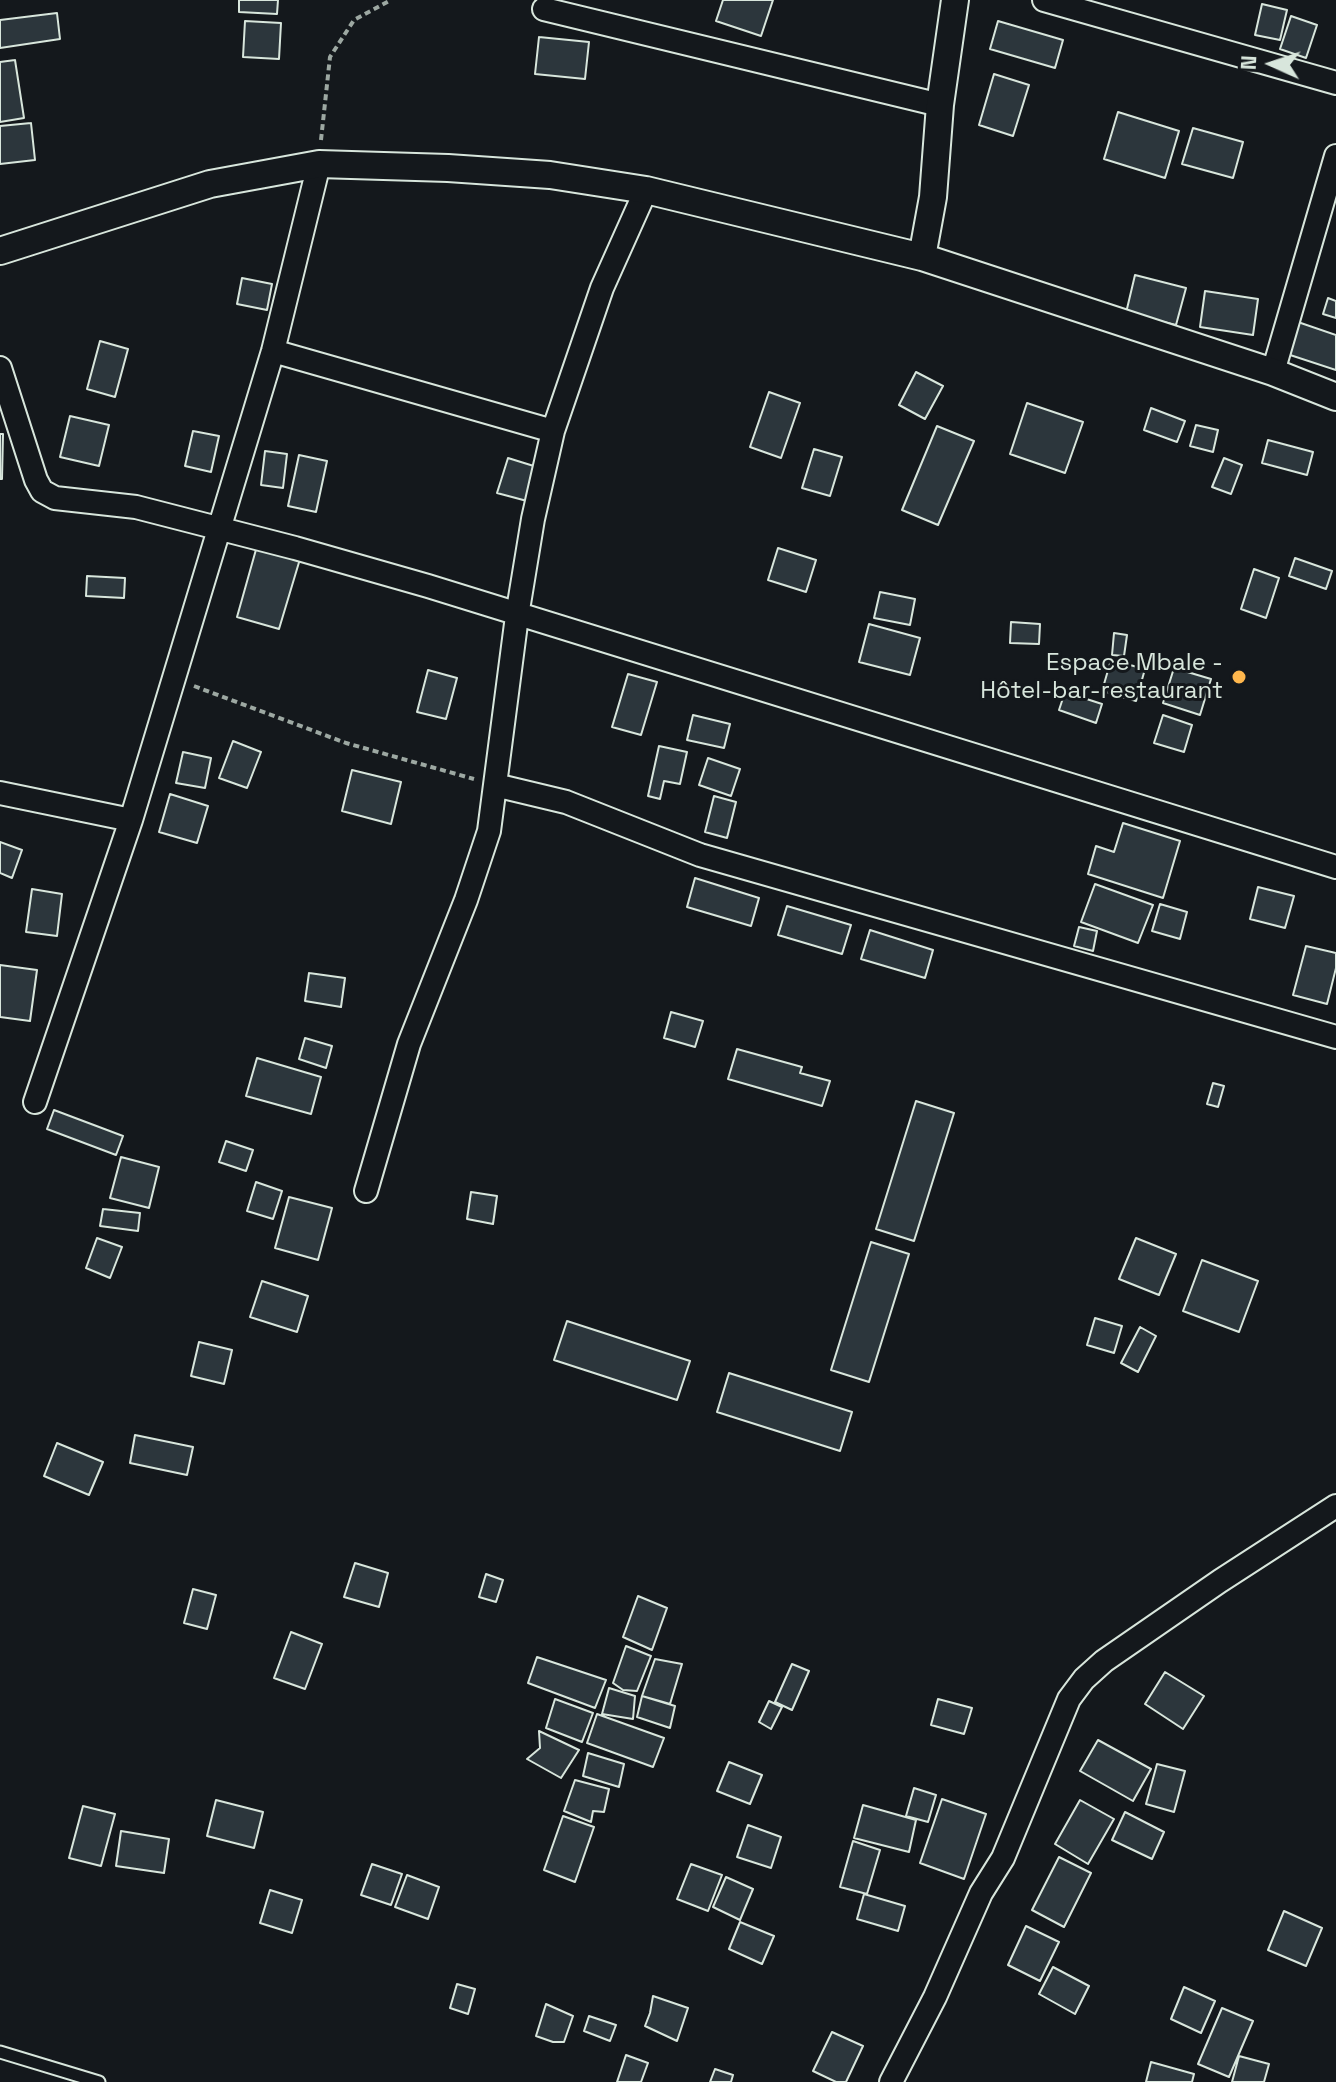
<!DOCTYPE html>
<html>
<head>
<meta charset="utf-8">
<style>
  body { margin:0 }
  #map { position:relative; width:1336px; height:2082px; overflow:hidden; background:#14181c; font-family:"Space Grotesk",sans-serif }
  canvas { display:block }
  .north { position:absolute; left:1232px; top:24px; width:80px; height:80px; -webkit-text-stroke:6px #14181c; paint-order:stroke; rotate:273deg; font-size:22px; font-weight:700; line-height:32px; text-align:center; color:#d8e6dc }
  .north::after { content:''; display:block; margin:auto; width:28px; height:36px; background:#d8e6dc; clip-path:polygon(50% 0,100% 100%,50% 72%,0 100%) }
</style>
</head>
<body>
<div id="map">
<canvas width="1336" height="2082"></canvas>
<div class="north">N</div>
</div>
<script>
const ctx = document.querySelector('canvas').getContext('2d');
ctx.lineJoin = 'round';
function fill(path, color) { ctx.fillStyle = color; ctx.fill(path, 'evenodd'); }
const poly = rows => new Path2D(rows.map(r => 'M' + r).join(''));
function trace(path, color, width, dash) { ctx.strokeStyle = color; ctx.lineWidth = width; ctx.lineCap = dash ? 'butt' : 'round'; ctx.setLineDash(dash || []); ctx.stroke(path); }
function label(font, color, halo, rows, align = 'center') {
  ctx.font = font + ' "Space Grotesk",sans-serif'; ctx.lineWidth = 6; ctx.setLineDash([]); ctx.textBaseline = 'middle'; ctx.strokeStyle = halo; ctx.fillStyle = color; for (const [text, x, y, turn = 0] of rows) {
    ctx.save(); ctx.translate(x, y); ctx.rotate((+turn || 0) * Math.PI / 180); ctx.textAlign = isNaN(turn) ? turn : align; if (halo) ctx.strokeText(text, 0, 0); ctx.fillText(text, 0, 0); ctx.restore();
  }
}
const building = poly([
  [239,0,278,0,277,14,239,12,239,0],
  [723,0,773,0,761,36,716,21,723,0],
  [1262,4,1287,10,1280,40,1255,35,1262,4],
  [57,13,60,39,0,48,0,20,57,13],
  [1291,16,1317,25,1306,58,1280,49,1291,16],
  [245,21,281,23,279,59,243,57,245,21],
  [998,21,1063,40,1055,68,990,49,998,21],
  [539,37,589,42,585,79,535,74,539,37],
  [15,60,24,118,0,122,0,62,15,60],
  [994,74,1029,85,1013,136,979,125,994,74],
  [1118,112,1179,131,1165,178,1104,159,1118,112],
  [31,123,35,160,0,164,0,126,31,123],
  [1193,128,1243,142,1233,178,1182,164,1193,128],
  [1135,275,1186,288,1176,325,1126,313,1135,275],
  [242,278,272,284,267,310,237,304,242,278],
  [1205,291,1258,299,1253,335,1200,327,1205,291],
  [1328,298,1336,301,1336,318,1323,314,1328,298],
  [1295,321,1336,335,1336,370,1284,353,1295,321],
  [100,341,128,349,115,397,87,389,100,341],
  [916,372,943,386,925,419,899,405,916,372],
  [769,392,800,403,781,458,750,447,769,392],
  [1027,403,1083,422,1065,473,1010,454,1027,403],
  [1151,408,1185,421,1177,442,1144,430,1151,408],
  [70,416,109,425,99,466,60,457,70,416],
  [1196,425,1218,430,1213,452,1190,446,1196,425],
  [937,426,974,441,938,525,902,510,937,426],
  [193,431,219,436,211,472,185,466,193,431],
  [0,434,3,434,2,479,0,479,0,434],
  [1268,440,1313,452,1307,475,1262,463,1268,440],
  [814,449,842,457,830,496,802,488,814,449],
  [265,451,287,454,283,488,261,485,265,451],
  [299,455,327,461,316,512,288,506,299,455],
  [508,458,537,467,527,501,497,493,508,458],
  [1224,458,1242,465,1231,494,1212,487,1224,458],
  [257,546,300,559,279,629,237,617,257,546],
  [778,548,816,560,806,592,768,580,778,548],
  [1295,558,1332,571,1326,589,1289,576,1295,558],
  [1254,569,1279,578,1266,618,1241,609,1254,569],
  [87,576,125,578,124,598,86,596,87,576],
  [880,592,915,599,910,625,874,618,880,592],
  [1011,622,1040,624,1039,644,1010,643,1011,622],
  [869,624,920,638,910,675,859,662,869,624],
  [1114,633,1127,635,1124,656,1112,655,1114,633],
  [1111,660,1145,669,1136,701,1102,691,1111,660],
  [1174,668,1211,679,1200,715,1163,703,1174,668],
  [428,670,457,678,446,719,417,712,428,670],
  [628,674,657,682,641,735,612,727,628,674],
  [1065,692,1102,704,1096,723,1059,710,1065,692],
  [693,715,730,724,724,748,687,740,693,715],
  [1163,715,1192,725,1184,752,1154,743,1163,715],
  [233,741,261,752,247,788,219,778,233,741],
  [659,746,687,752,680,784,664,781,660,799,648,796,659,746],
  [183,752,211,758,205,788,176,783,183,752],
  [708,758,740,769,731,796,699,785,708,758],
  [352,770,401,782,391,824,342,811,352,770],
  [170,794,208,806,197,843,159,832,170,794],
  [714,796,736,802,727,838,705,832,714,796],
  [1123,823,1180,841,1163,898,1088,874,1096,846,1114,852,1123,823],
  [0,842,22,850,12,878,0,873,0,842],
  [695,878,759,898,751,926,687,907,695,878],
  [1095,884,1153,905,1138,943,1081,922,1095,884],
  [1258,887,1294,896,1285,928,1250,919,1258,887],
  [32,889,62,894,57,936,26,932,32,889],
  [1160,904,1187,912,1180,939,1152,931,1160,904],
  [787,906,851,925,842,954,778,935,787,906],
  [1079,927,1097,931,1093,951,1074,946,1079,927],
  [870,930,933,950,925,978,861,959,870,930],
  [1306,946,1336,953,1336,968,1327,1004,1293,995,1306,946],
  [0,965,37,970,30,1021,0,1017,0,965],
  [309,973,345,978,341,1007,305,1001,309,973],
  [671,1012,703,1021,695,1047,664,1038,671,1012],
  [305,1038,332,1046,326,1068,299,1059,305,1038],
  [737,1049,802,1067,800,1073,830,1081,822,1106,728,1079,737,1049],
  [257,1058,321,1077,311,1114,246,1096,257,1058],
  [1213,1083,1224,1086,1218,1107,1207,1104,1213,1083],
  [916,1101,954,1113,914,1241,876,1229,916,1101],
  [54,1110,123,1136,116,1155,47,1129,54,1110],
  [226,1141,253,1150,246,1171,219,1162,226,1141],
  [121,1157,159,1167,149,1208,110,1198,121,1157],
  [256,1182,282,1191,273,1219,247,1211,256,1182],
  [471,1192,497,1196,493,1224,467,1219,471,1192],
  [289,1197,332,1208,318,1260,275,1248,289,1197],
  [103,1209,140,1213,138,1231,100,1226,103,1209],
  [97,1238,122,1247,110,1278,86,1268,97,1238],
  [1136,1238,1176,1254,1159,1295,1119,1279,1136,1238],
  [871,1242,909,1254,869,1382,831,1370,871,1242],
  [1202,1260,1258,1281,1239,1332,1183,1311,1202,1260],
  [262,1281,308,1296,297,1332,250,1317,262,1281],
  [1095,1318,1122,1326,1114,1353,1087,1345,1095,1318],
  [567,1321,690,1361,677,1400,554,1360,567,1321],
  [1140,1327,1156,1336,1138,1372,1121,1363,1140,1327],
  [199,1342,232,1350,224,1384,191,1376,199,1342],
  [729,1373,852,1412,840,1451,717,1412,729,1373],
  [135,1435,193,1447,187,1475,130,1463,135,1435],
  [57,1443,103,1462,89,1495,44,1476,57,1443],
  [355,1563,388,1573,379,1607,344,1597,355,1563],
  [486,1574,503,1580,496,1602,479,1597,486,1574],
  [193,1589,216,1595,207,1629,184,1623,193,1589],
  [638,1596,667,1608,652,1650,623,1637,638,1596],
  [291,1632,322,1644,305,1689,274,1678,291,1632],
  [626,1646,651,1656,637,1691,623,1690,613,1683,626,1646],
  [537,1657,606,1680,595,1708,528,1683,537,1657],
  [655,1659,682,1664,670,1704,642,1696,655,1659],
  [792,1664,809,1671,792,1710,775,1702,792,1664],
  [1165,1672,1204,1696,1183,1729,1145,1704,1165,1672],
  [609,1688,635,1696,633,1719,602,1714,609,1688],
  [642,1696,675,1706,670,1728,637,1717,642,1696],
  [555,1699,593,1713,582,1742,546,1728,555,1699],
  [938,1699,972,1708,964,1734,931,1725,938,1699],
  [769,1701,782,1707,771,1729,759,1722,769,1701],
  [597,1714,664,1738,653,1767,587,1743,597,1714],
  [539,1731,579,1750,561,1778,527,1759,540,1748,539,1731],
  [1098,1740,1151,1769,1133,1801,1080,1771,1098,1740],
  [588,1753,624,1764,619,1787,583,1776,588,1753],
  [729,1762,762,1775,750,1804,717,1791,729,1762],
  [1157,1764,1185,1771,1174,1812,1146,1804,1157,1764],
  [575,1780,609,1789,604,1812,593,1811,591,1822,564,1811,575,1780],
  [914,1788,936,1795,928,1822,906,1816,914,1788],
  [942,1799,986,1814,964,1879,920,1863,942,1799],
  [216,1800,263,1812,254,1848,207,1836,216,1800],
  [1080,1800,1114,1819,1088,1864,1055,1844,1080,1800],
  [863,1805,916,1820,909,1852,854,1838,863,1805],
  [83,1806,115,1814,101,1866,69,1858,83,1806],
  [1125,1812,1164,1832,1152,1859,1112,1840,1125,1812],
  [563,1816,594,1827,575,1882,544,1870,563,1816],
  [748,1825,781,1837,771,1868,737,1857,748,1825],
  [121,1831,169,1839,164,1873,116,1866,121,1831],
  [853,1841,880,1850,867,1894,840,1887,853,1841],
  [1059,1857,1091,1873,1064,1927,1032,1910,1059,1857],
  [372,1864,402,1874,391,1905,361,1895,372,1864],
  [691,1864,722,1875,708,1911,677,1899,691,1864],
  [407,1875,439,1887,428,1919,395,1907,407,1875],
  [726,1877,753,1889,740,1920,713,1907,726,1877],
  [270,1890,302,1900,292,1933,260,1923,270,1890],
  [864,1894,905,1906,898,1931,857,1919,864,1894],
  [1284,1911,1322,1928,1306,1966,1268,1950,1284,1911],
  [740,1922,774,1936,762,1964,729,1949,740,1922],
  [1026,1926,1059,1942,1040,1981,1008,1965,1026,1926],
  [1053,1967,1089,1986,1075,2014,1039,1994,1053,1967],
  [457,1984,475,1989,468,2014,450,2008,457,1984],
  [1184,1987,1215,2001,1201,2033,1171,2019,1184,1987],
  [653,1996,688,2008,677,2041,645,2026,650,2013,653,1996],
  [546,2004,573,2016,564,2042,553,2042,536,2036,546,2004],
  [1222,2008,1253,2021,1229,2077,1198,2064,1222,2008],
  [589,2016,616,2025,610,2041,584,2031,589,2016],
  [832,2032,863,2046,846,2082,836,2082,813,2071,832,2032],
  [626,2055,648,2063,641,2082,617,2082,626,2055],
  [1239,2056,1269,2064,1264,2082,1232,2082,1239,2056],
  [1151,2062,1194,2074,1192,2082,1146,2082,1151,2062],
  [715,2069,733,2075,731,2082,710,2082,715,2069]
]);
fill(building, '#2c363c');
trace(building, '#d8e6dc', 2);
const service = poly([
  [0,2052,99,2082]
]);
const minor = poly([
  [1044,0,1336,83],
  [544,9,940,105],
  [273,351,553,431],
  [0,368,36,480,42,491,55,498,136,507,295,548,428,586,1336,867],
  [1273,372,1336,156],
  [495,785,566,802,700,855,1336,1037],
  [0,793,131,820],
  [35,1102,131,820,273,351,319,164],
  [366,1191,409,1044,466,900,489,831,517,616,533,519,553,431,602,288,646,190],
  [891,2082,935,1997,981,1893,1003,1858,1069,1699,1084,1679,1104,1661,1220,1581,1336,1506]
]);
const tertiary = poly([
  [0,251,210,184,319,164,448,168,550,175,646,190,922,257,1273,372,1336,397],
  [922,257,933,197,940,105,955,0]
]);
trace(service, '#d8e6dc', 15);
trace(minor, '#d8e6dc', 26);
trace(tertiary, '#d8e6dc', 30);
trace(poly([
  [321,140,330,57,354,20,391,0],
  [194,686,346,743,474,779]
]), '#9da8a2', 4, [6, 4]);
trace(service, '#14181c', 11);
trace(minor, '#14181c', 22);
trace(tertiary, '#14181c', 26);
for (const [x, y, r, color] of [
  [1239,677,8,"#ffb74d"]
]) { const dot = new Path2D(); dot.arc(x, y, r, 0, 2 * Math.PI); ctx.fillStyle = color; ctx.fill(dot); trace(dot, '#14181c', 3); }
label('24px', '#d8e6dc', '#14181c', [
  ["Espace Mbale -",1223,663],
  ["Hôtel-bar-restaurant",1223,691]
], 'right');
</script>
</body>
</html>
